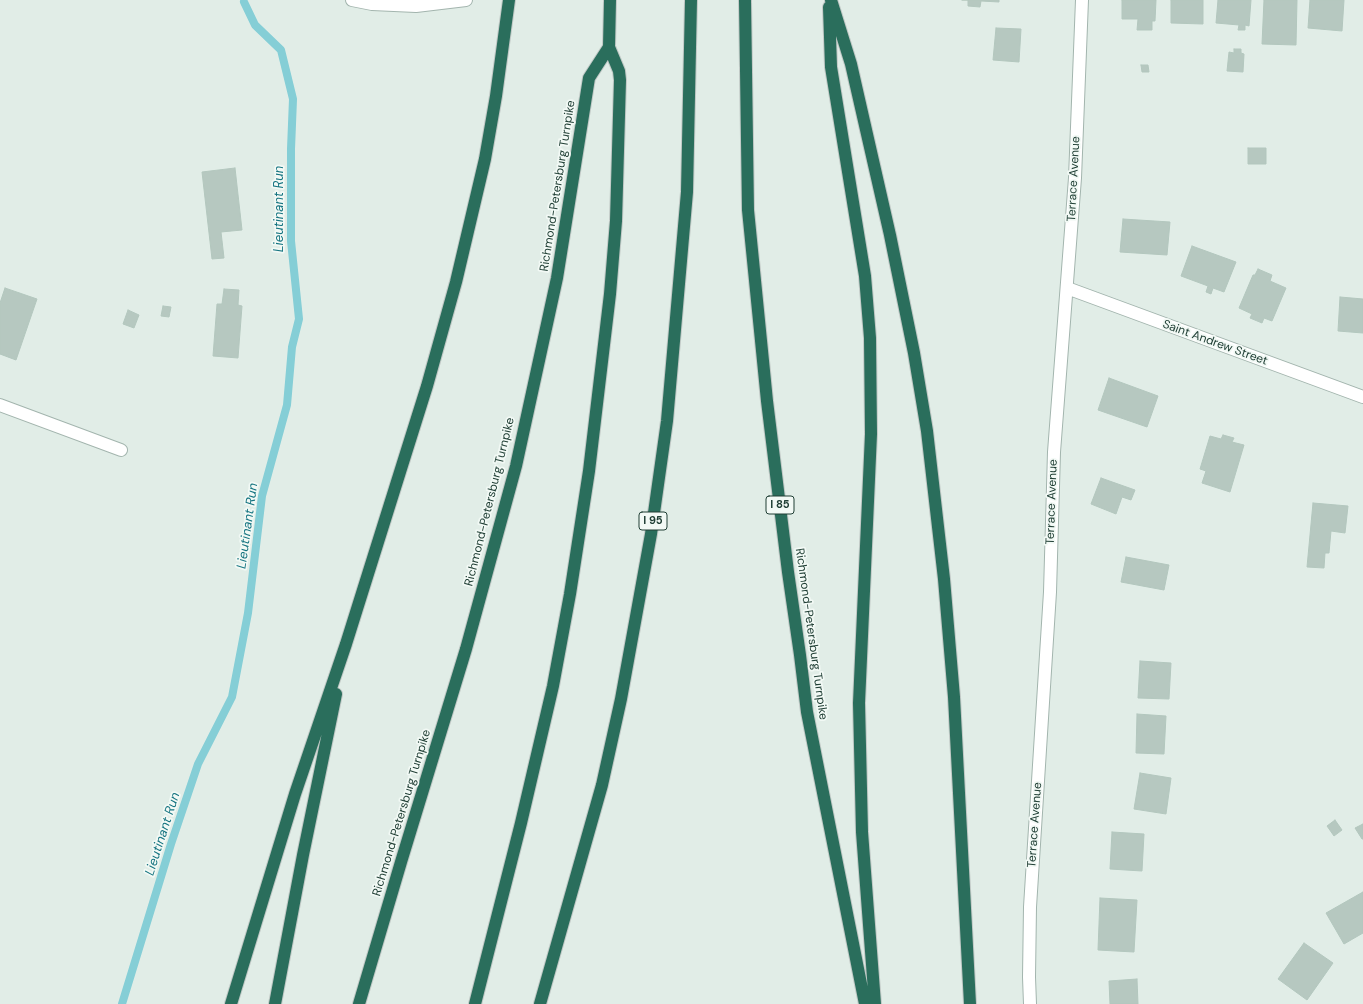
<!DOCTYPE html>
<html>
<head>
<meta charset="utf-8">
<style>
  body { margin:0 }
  canvas { display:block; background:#e1ede7 }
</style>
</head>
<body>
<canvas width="1363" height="1004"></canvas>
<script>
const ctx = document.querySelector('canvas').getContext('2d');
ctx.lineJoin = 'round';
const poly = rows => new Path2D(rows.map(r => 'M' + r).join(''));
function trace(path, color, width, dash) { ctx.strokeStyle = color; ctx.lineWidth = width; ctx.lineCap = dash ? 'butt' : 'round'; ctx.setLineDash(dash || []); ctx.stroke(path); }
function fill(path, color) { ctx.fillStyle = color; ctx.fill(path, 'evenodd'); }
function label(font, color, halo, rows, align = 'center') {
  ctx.font = font + ' "DM Sans",sans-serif'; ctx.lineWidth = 3.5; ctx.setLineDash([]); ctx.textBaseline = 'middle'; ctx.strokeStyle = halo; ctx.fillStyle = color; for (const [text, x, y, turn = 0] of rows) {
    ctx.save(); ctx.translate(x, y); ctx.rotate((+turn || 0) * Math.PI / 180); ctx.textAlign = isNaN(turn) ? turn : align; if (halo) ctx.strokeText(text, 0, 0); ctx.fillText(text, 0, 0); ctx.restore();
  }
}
trace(poly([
  [122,1004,171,844,198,764,232,697,248,613,262,496,287,405,292,347,299,319,291,241,291,149,293,99,281,50,255,25,244,2]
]), '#85ced6', 8);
const building = poly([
  [962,0,999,0,999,2,981,1,980,7,968,6,968,0,962,0],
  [1122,0,1156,0,1155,21,1152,21,1152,30,1137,30,1138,19,1122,19,1122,0],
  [1171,0,1203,0,1203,24,1171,23,1171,0],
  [1218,0,1251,0,1249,26,1245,25,1245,30,1238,30,1239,25,1216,23,1218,0],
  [1264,0,1297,0,1296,45,1262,44,1264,0],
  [1310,0,1344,0,1342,31,1308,28,1310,0],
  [996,28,1021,29,1019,62,993,60,996,28],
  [1234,49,1241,49,1241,53,1244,54,1243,72,1227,71,1229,52,1234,53,1234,49],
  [1141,65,1148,65,1149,72,1142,72,1141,65],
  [1248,148,1266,148,1266,164,1248,164,1248,148],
  [235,168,242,230,221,232,224,258,212,259,202,172,235,168],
  [1123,219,1170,222,1167,255,1120,252,1123,219],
  [1192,246,1236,262,1224,292,1213,288,1211,294,1206,292,1208,286,1181,276,1192,246],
  [1258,269,1272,275,1270,281,1286,288,1272,321,1264,318,1262,323,1250,318,1252,314,1239,308,1253,275,1255,275,1258,269],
  [5,288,37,299,16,360,0,354,0,303,5,288],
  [224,289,239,290,238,305,242,306,238,358,213,356,217,304,222,304,224,289],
  [1340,297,1363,299,1363,333,1338,331,1340,297],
  [163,306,171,307,169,317,161,316,163,306],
  [128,310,139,315,134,328,123,324,128,310],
  [1109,378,1158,396,1147,427,1098,410,1109,378],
  [1223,435,1234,438,1232,442,1244,445,1230,492,1202,483,1206,471,1200,469,1210,436,1221,439,1223,435],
  [1101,478,1135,490,1131,500,1122,497,1116,514,1091,504,1101,478],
  [1313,503,1348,506,1345,533,1331,531,1329,553,1325,553,1324,568,1307,567,1313,503],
  [1126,557,1169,565,1164,590,1121,582,1126,557],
  [1140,661,1171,663,1169,699,1138,698,1140,661],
  [1137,714,1166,716,1164,754,1136,753,1137,714],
  [1140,773,1171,778,1166,814,1134,809,1140,773],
  [1335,820,1342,830,1334,836,1327,826,1335,820],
  [1363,824,1363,839,1362,839,1355,828,1363,824],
  [1112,832,1144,834,1142,871,1110,869,1112,832],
  [1363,892,1363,933,1344,944,1326,913,1363,892],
  [1100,898,1137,900,1134,952,1098,950,1100,898],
  [1304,943,1333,963,1307,1000,1278,979,1304,943],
  [1137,979,1138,1004,1110,1004,1109,981,1137,979]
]);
fill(building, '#b6c8c0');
trace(building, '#b3c7be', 1);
const minor = poly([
  [352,0,372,4,416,6,466,0],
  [1067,288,1363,397],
  [0,405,121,450],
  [1030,1004,1029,977,1030,907,1050,592,1054,452,1075,178,1082,0]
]);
const highway = poly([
  [745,0,748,210,767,401,788,572,800,655,807,712,865,1004],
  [831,0,851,64,890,235,914,353,927,431,944,579,954,697,970,1004],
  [829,7,831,67,865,276,870,338,871,434,859,703,862,832,875,1004],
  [231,1004,295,794,346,644,427,386,456,282,485,159,496,96,509,0],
  [275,1004,303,855,336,694],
  [359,1004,401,862,466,649,516,466,557,278,589,78,609,47,610,0],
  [475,1004,521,823,553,686,570,594,589,471,610,294,616,221,620,80,619,71,609,47],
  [540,1004,602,785,621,699,651,534,667,421,687,192,691,0]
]);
trace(minor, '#a3b5ae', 14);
trace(highway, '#c1c9c6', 14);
trace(minor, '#fff', 12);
trace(highway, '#2a6e5c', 12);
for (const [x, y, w] of [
  [780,505,28],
  [653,521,28]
]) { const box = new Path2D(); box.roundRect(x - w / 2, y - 9, w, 18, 3); ctx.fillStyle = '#f2f9f5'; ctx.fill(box); trace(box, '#203f35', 1); }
label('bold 11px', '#203f35', null, [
  ["I 85",780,505],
  ["I 95",653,521]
]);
label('12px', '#203f35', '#f2f9f5', [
  ["Terrace Avenue",1074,179,-87],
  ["Richmond-Petersburg Turnpike",558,186,-81],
  ["Saint Andrew Street",1215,343,20],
  ["Richmond-Petersburg Turnpike",490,502,-76],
  ["Terrace Avenue",1052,502,-88],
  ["Richmond-Petersburg Turnpike",811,634,82],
  ["Richmond-Petersburg Turnpike",402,813,-73],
  ["Terrace Avenue",1035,825,-86]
]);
label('italic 13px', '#157480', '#f2f9f5', [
  ["Lieutinant Run",280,209,-90],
  ["Lieutinant Run",248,526,-82],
  ["Lieutinant Run",163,834,-72]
]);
</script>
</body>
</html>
